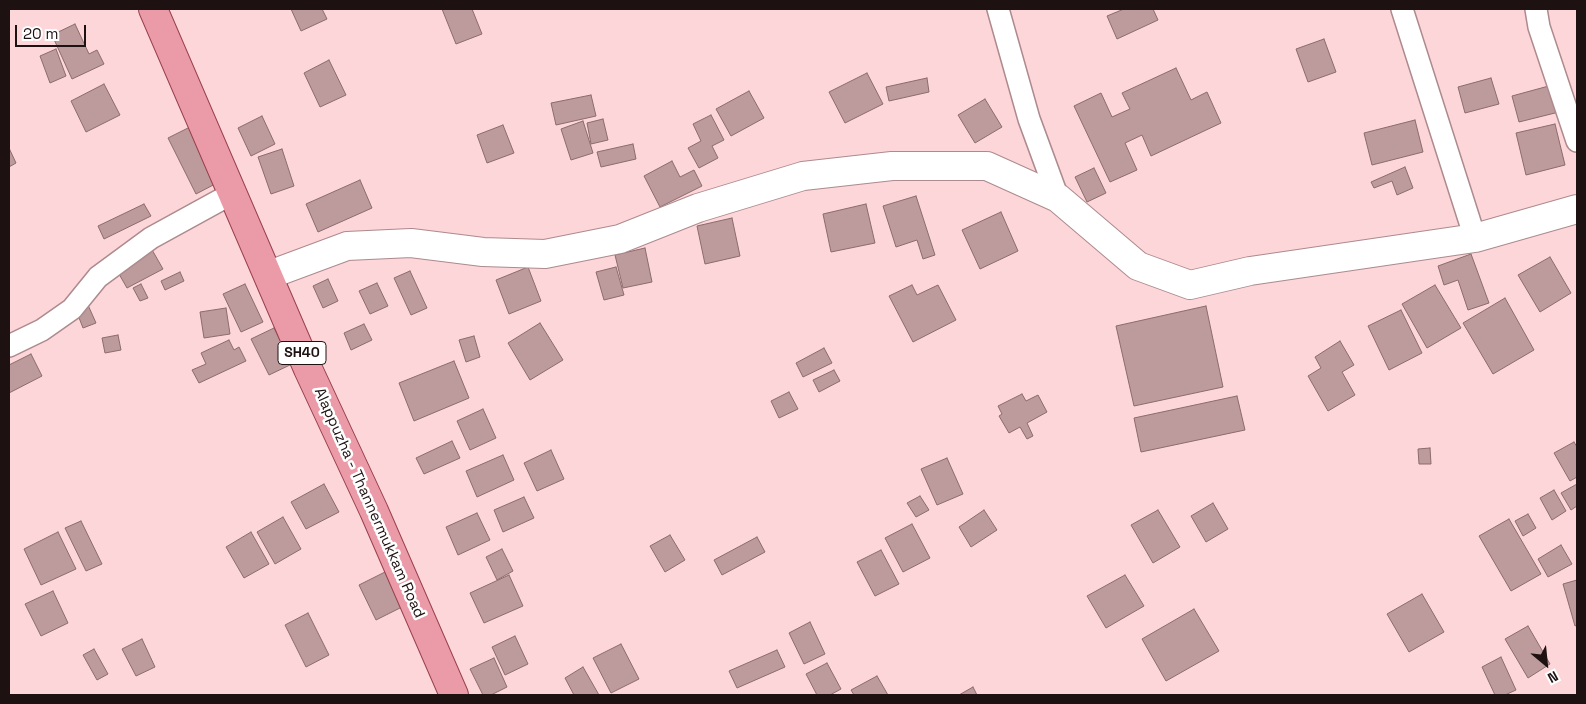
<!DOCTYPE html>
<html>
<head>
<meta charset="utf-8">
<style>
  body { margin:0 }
  #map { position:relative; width:1586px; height:704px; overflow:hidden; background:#fcd6d8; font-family:"Space Grotesk",sans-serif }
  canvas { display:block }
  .frame { position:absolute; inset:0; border:10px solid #1e1112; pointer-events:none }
  .north { position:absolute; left:1521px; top:639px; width:50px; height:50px; -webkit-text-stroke:4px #fff; paint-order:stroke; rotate:152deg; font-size:14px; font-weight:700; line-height:20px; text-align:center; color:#1e1112 }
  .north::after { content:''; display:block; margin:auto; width:18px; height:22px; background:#1e1112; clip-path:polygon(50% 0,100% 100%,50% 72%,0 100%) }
  .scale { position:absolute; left:15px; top:25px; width:71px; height:22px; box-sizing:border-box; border:2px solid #1e1112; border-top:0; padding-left:6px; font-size:15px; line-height:18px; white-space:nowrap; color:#1e1112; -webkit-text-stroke:4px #fff; paint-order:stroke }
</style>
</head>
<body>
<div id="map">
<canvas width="1586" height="704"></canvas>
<div class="frame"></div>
<div class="north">N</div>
<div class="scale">20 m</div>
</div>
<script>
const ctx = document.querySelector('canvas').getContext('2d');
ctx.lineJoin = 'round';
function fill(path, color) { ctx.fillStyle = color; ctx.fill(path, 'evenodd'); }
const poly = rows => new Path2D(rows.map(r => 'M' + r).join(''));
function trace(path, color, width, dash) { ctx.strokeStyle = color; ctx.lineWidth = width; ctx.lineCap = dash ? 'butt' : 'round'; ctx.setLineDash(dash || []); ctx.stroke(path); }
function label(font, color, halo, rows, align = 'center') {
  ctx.font = font + ' "Space Grotesk",sans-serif'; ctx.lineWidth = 5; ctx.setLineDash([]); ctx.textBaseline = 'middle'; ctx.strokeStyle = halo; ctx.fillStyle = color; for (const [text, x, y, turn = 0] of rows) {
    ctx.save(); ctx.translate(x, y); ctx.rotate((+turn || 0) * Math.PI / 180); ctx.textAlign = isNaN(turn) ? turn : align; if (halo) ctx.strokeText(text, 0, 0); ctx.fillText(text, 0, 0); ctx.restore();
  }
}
const building = poly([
  [291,9,322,9,327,19,301,31,291,9],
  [442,9,472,9,482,34,456,44,442,9],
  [1124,9,1153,9,1158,20,1117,39,1107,16,1124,9],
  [75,24,89,54,97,50,104,64,72,79,52,35,75,24],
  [1324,39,1336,72,1308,82,1296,49,1324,39],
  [56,49,66,76,50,83,40,56,56,49],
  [329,60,346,95,320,107,304,73,329,60],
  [1176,68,1191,100,1207,92,1221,123,1151,156,1142,135,1125,143,1137,170,1110,182,1074,106,1101,93,1112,117,1130,109,1122,93,1176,68],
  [867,73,883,104,845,123,829,92,867,73],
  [927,78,929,92,889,101,886,87,927,78],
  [1491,78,1499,104,1465,113,1458,87,1491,78],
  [104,84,120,115,86,132,71,101,104,84],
  [1556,84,1563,111,1519,122,1512,96,1556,84],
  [749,91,764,118,731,136,716,109,749,91],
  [591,95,596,116,556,125,551,103,591,95],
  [985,99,1002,127,975,143,958,115,985,99],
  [711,115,724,140,712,146,718,158,699,168,688,148,701,141,693,124,711,115],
  [262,116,275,144,251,156,238,128,262,116],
  [603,119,608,140,591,144,587,123,603,119],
  [1415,120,1423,152,1372,165,1364,133,1415,120],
  [583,121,593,153,571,160,561,129,583,121],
  [1555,124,1565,165,1526,175,1516,133,1555,124],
  [503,125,514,153,487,163,477,135,503,125],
  [192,126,219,182,196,194,168,138,192,126],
  [633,144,636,159,601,167,597,152,633,144],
  [9,148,16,163,9,167,9,148],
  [282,149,294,186,271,194,258,157,282,149],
  [672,161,680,177,694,170,702,186,660,207,644,176,672,161],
  [1405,167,1413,188,1397,195,1392,181,1374,188,1371,182,1405,167],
  [1094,168,1106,193,1087,202,1075,177,1094,168],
  [360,180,372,208,318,232,306,204,360,180],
  [916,196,935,255,923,259,917,240,896,247,883,206,916,196],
  [144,204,151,216,104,239,98,226,144,204],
  [866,204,875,243,831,252,823,214,866,204],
  [1001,212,1018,251,980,269,962,230,1001,212],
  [732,218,740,256,705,264,697,226,732,218],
  [151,248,163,269,127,288,115,267,151,248],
  [645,248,652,282,623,288,615,255,645,248],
  [1471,254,1489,303,1468,310,1458,280,1444,285,1438,266,1471,254],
  [1550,257,1571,293,1540,312,1518,275,1550,257],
  [528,267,541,301,509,314,496,280,528,267],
  [616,267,624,295,604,300,596,272,616,267],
  [410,271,427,308,411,315,394,278,410,271],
  [180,272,184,281,165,290,161,281,180,272],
  [328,279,338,301,323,308,313,286,328,279],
  [377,283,388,306,370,314,359,291,377,283],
  [141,284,148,298,140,301,133,288,141,284],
  [245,284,263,322,241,332,223,294,245,284],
  [912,285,917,295,938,285,956,320,913,342,889,296,912,285],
  [1435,285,1461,328,1427,348,1402,304,1435,285],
  [1505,298,1534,350,1493,374,1463,323,1505,298],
  [88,305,96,323,83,328,76,310,88,305],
  [1206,306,1223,387,1134,406,1116,326,1206,306],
  [226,308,230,334,204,338,200,312,226,308],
  [1401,310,1422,353,1389,370,1368,326,1401,310],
  [540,323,563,360,530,380,508,343,540,323],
  [364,324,372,340,351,350,344,333,364,324],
  [274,328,292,364,269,375,251,339,274,328],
  [118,335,121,350,105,353,102,338,118,335],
  [474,336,480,357,466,362,459,340,474,336],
  [229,340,234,350,239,347,246,361,199,383,192,370,206,364,201,353,229,340],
  [1340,341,1354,365,1342,372,1355,395,1328,411,1308,376,1321,368,1315,357,1340,341],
  [824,348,832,363,803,377,796,363,824,348],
  [31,354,42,376,9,393,9,365,31,354],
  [454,361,469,398,414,421,399,383,454,361],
  [834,370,840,381,819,392,813,380,834,370],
  [789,392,798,409,779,418,771,401,789,392],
  [1022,394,1026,401,1038,395,1047,412,1027,423,1033,436,1027,439,1020,427,1009,433,999,416,1002,414,998,406,1022,394],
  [1237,396,1245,430,1141,452,1134,418,1237,396],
  [483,409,496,438,470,450,457,421,483,409],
  [452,441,460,458,424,474,416,458,452,441],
  [1574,442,1577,447,1577,477,1570,481,1554,453,1574,442],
  [1430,448,1431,464,1419,464,1418,449,1430,448],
  [551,450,564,479,537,491,524,463,551,450],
  [503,455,514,480,477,497,466,471,503,455],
  [947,458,963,494,937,505,921,469,947,458],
  [324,484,339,512,306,529,291,502,324,484],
  [1577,484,1577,506,1571,510,1561,493,1577,484],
  [1554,490,1566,511,1552,520,1540,498,1554,490],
  [920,496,929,510,916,517,907,503,920,496],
  [524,497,534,518,503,532,494,510,524,497],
  [1213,503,1228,529,1206,542,1191,516,1213,503],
  [984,510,997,530,971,547,959,527,984,510],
  [1158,510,1180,547,1153,563,1131,525,1158,510],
  [477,513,490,540,458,555,446,527,477,513],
  [1528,514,1536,528,1523,536,1515,521,1528,514],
  [283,517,301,549,275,564,257,532,283,517],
  [1509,519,1541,574,1511,591,1479,536,1509,519],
  [81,521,102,564,86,571,65,528,81,521],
  [912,524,930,558,903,572,885,538,912,524],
  [58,532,76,569,41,585,24,549,58,532],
  [251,532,269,564,244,578,226,547,251,532],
  [670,535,685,560,665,572,650,546,670,535],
  [757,537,765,552,722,575,714,560,757,537],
  [1561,545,1572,564,1548,577,1538,559,1561,545],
  [502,549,513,571,497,580,486,557,502,549],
  [881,550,899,584,875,596,857,562,881,550],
  [385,572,402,607,376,620,359,585,385,572],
  [509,575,523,606,484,623,470,593,509,575],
  [1125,575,1144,606,1106,628,1087,596,1125,575],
  [1577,580,1577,625,1575,626,1563,584,1577,580],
  [53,591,68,623,41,636,25,604,53,591],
  [1422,594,1444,632,1409,652,1387,614,1422,594],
  [1194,609,1219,651,1166,681,1142,639,1194,609],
  [308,613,329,655,306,667,285,625,308,613],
  [810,622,825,654,804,664,789,633,810,622],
  [1528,626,1550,664,1528,678,1505,639,1528,626],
  [515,636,528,664,505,675,492,647,515,636],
  [142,639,155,667,136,676,122,649,142,639],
  [621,644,639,679,611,693,593,658,621,644],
  [94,649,108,674,97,680,83,655,94,649],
  [777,650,785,667,737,688,729,671,777,650],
  [1501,657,1516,690,1505,695,1495,695,1482,667,1501,657],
  [494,658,507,687,491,695,483,695,470,669,494,658],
  [827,663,841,689,830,695,817,695,806,674,827,663],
  [583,667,599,695,574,695,565,678,583,667],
  [877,676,888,695,854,695,851,690,877,676],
  [973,687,977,695,959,695,973,687]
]);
fill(building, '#bd9a9c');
trace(building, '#8c6b6d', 1);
const street = poly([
  [998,9,1029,119,1058,198],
  [1402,9,1475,238],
  [1536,9,1539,27,1577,141],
  [9,346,42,330,72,309,98,277,151,238,233,193]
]);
const secondary = poly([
  [269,275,347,246,411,243,483,252,545,254,620,239,698,208,803,176,892,166,987,166,1058,198,1138,266,1190,285,1250,271,1475,238,1577,209]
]);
const primary = poly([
  [153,9,308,369,374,511,454,695]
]);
trace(street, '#ad8a8d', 24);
trace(secondary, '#ad8a8d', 30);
trace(primary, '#9a3f4e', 30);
trace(street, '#fff', 21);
trace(secondary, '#fff', 28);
trace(primary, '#eb9ba8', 28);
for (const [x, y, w] of [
  [302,353,48]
]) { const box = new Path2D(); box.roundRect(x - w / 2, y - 11.5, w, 23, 4); ctx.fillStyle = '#fff'; ctx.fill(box); trace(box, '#1e1112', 1); }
label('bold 14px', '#1e1112', null, [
  ["SH40",302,353]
]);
label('15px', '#1e1112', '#fff', [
  ["Alappuzha - Thannermukkam Road",369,503,66]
]);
</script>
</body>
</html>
